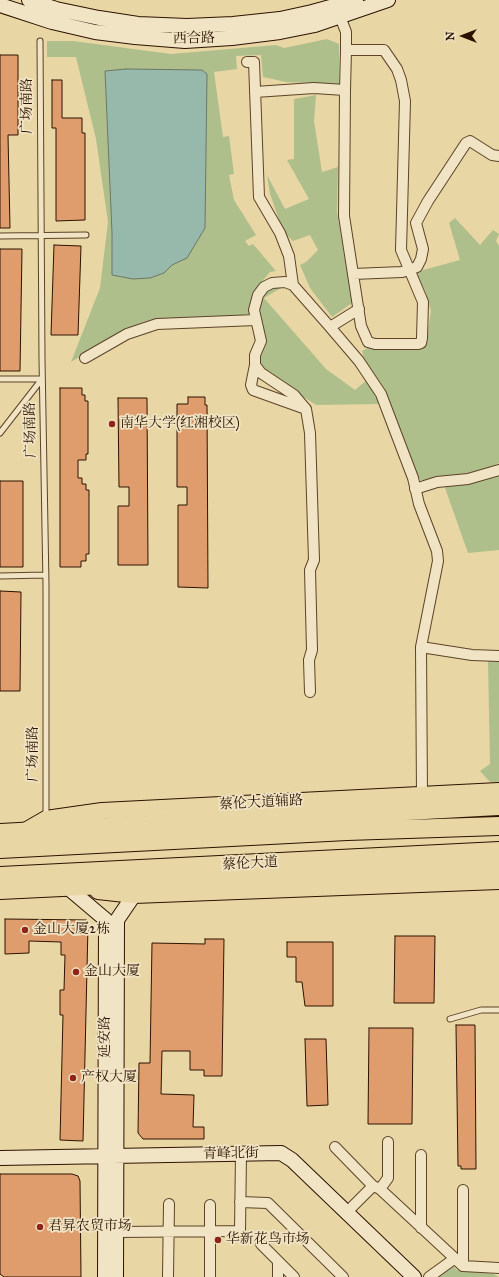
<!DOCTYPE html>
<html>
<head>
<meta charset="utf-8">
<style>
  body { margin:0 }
  #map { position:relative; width:499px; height:1277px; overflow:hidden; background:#e8d6a4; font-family:"IM FELL Great Primer",serif }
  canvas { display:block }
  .north { position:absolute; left:443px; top:16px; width:40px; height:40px; -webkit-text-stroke:3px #f0e4c4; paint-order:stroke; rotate:270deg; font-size:11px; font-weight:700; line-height:16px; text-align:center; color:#2d1200 }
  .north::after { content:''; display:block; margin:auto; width:14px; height:18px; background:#2d1200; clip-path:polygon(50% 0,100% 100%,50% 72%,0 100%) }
</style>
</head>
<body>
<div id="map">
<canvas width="499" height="1277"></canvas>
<div class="north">N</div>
</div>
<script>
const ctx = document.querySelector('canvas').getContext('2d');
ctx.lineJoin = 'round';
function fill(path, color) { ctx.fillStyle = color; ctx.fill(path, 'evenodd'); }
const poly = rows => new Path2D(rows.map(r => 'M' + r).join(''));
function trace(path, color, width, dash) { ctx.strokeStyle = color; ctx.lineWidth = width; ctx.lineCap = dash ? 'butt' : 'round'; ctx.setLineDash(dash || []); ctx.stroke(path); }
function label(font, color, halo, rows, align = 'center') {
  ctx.font = font + ' "IM FELL Great Primer","Noto Serif SC",serif'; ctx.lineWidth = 3.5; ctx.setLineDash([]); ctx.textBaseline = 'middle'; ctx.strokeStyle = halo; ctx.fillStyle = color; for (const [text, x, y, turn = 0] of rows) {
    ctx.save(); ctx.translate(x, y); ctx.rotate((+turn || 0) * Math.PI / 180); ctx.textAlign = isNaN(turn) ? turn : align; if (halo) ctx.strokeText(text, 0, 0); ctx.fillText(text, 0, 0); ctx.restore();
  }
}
fill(poly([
  [327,39,339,44,339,84,286,82,263,77,261,55,236,56,237,69,214,72,223,137,229,136,234,174,229,175,234,200,256,235,245,241,249,246,253,244,276,271,270,272,264,279,257,290,249,314,243,318,190,317,144,322,125,330,71,362,100,288,108,222,96,139,76,57,47,57,47,41,73,41,171,54,276,45,284,48],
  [316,95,314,121,322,172,338,167,337,212,352,303,332,317,310,288,300,265,306,262,318,250,310,235,293,241,283,231,270,194,267,175,285,209,309,199,287,160,294,159,294,99],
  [455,218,480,245,493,230,499,234,496,241,499,246,499,463,484,471,423,481,418,478,383,386,364,359,362,351,372,346,426,344,431,311,426,293,416,272,460,260,449,223],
  [284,286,264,298,326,369,355,390,367,380,379,404,316,405,262,370,257,356,258,305,268,288],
  [499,474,499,550,468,553,444,485,472,484,484,477],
  [488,661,499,662,499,783,490,782,480,771,490,764],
  [452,1265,457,1270,493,1274,499,1277,434,1277]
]), '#afbf8b');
const water = poly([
  [126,69,202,70,207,74,205,228,187,258,172,265,164,273,150,278,133,279,112,275,112,233,105,71,126,69]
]);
fill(water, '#97b9ab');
trace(water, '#6d7667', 1);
const building = poly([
  [0,55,18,55,18,135,8,135,10,228,0,228,0,55],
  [52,80,62,80,62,118,82,118,82,133,85,133,85,220,56,221,56,128,52,128,52,80],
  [54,245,81,246,78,335,51,335,54,245],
  [0,249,22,249,20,371,0,371,0,249],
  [60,388,82,388,82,395,85,395,85,401,88,401,88,454,86,454,86,460,78,460,78,478,82,478,82,484,86,484,86,490,89,490,89,554,86,554,86,561,81,561,81,567,60,567,60,388],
  [188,397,205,397,205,405,207,405,208,588,178,587,178,505,187,505,187,487,177,487,177,404,188,404,188,397],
  [118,398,147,398,148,565,118,565,118,506,129,506,129,487,119,487,118,398],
  [0,481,23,481,23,567,0,567,0,481],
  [0,591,21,592,20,691,0,691,0,591],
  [5,919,87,920,88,926,83,1141,60,1140,63,1015,60,1015,60,990,64,990,65,955,61,955,61,942,29,941,29,953,5,954,5,919],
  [395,936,435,936,434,1003,394,1003,395,936],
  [205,939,224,939,222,1076,204,1076,204,1070,190,1070,190,1051,162,1051,161,1094,194,1095,193,1127,204,1127,204,1139,143,1139,138,1133,139,1063,150,1063,152,943,205,944,205,939],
  [287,942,333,942,333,1006,305,1006,302,982,296,982,296,957,287,957,287,942],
  [456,1025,475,1025,476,1169,461,1169,461,1166,458,1166,456,1025],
  [369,1028,413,1028,412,1124,368,1124,369,1028],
  [305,1039,326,1039,328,1105,307,1106,305,1039],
  [0,1174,72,1174,78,1176,80,1181,81,1277,4,1277,0,1274,0,1174]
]);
fill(building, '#df9d6e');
trace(building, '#2d1200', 1);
const lane = poly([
  [40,41,42,359,46,585,46,818],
  [0,236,86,235],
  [0,379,42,379,0,433],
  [0,576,45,575],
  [450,1019,481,1010,499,1010]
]);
const street = poly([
  [338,11,346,32,346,50,345,90,344,216,361,326,368,342,375,344,418,344,421,343,422,338,423,302,401,250,405,101,401,80,397,69,384,50,346,50],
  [247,62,254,62,259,197,280,233,289,256,293,285,330,327],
  [255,92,314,88,345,90],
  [353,274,402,272,417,267,421,259,423,249,416,223,428,201,466,143,470,141,492,155,499,156],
  [293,285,285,282,272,283,264,287,258,295,254,310,261,341,255,355,255,365,261,373,294,395,305,408],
  [359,309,330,327,359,361,381,394,413,478,419,504,437,551,438,561,421,647,422,795],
  [85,358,127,334,157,324,256,320],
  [255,365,251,385,253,390,306,409,310,433,314,560,310,570,312,650,309,660,310,692],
  [415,489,437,482,468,479,499,470],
  [421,647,472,655,499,656],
  [335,1147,373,1186],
  [421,1155,421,1228],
  [380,1189,388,1178,388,1142],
  [240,1202,268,1203,343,1277],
  [210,1205,210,1277],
  [347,1212,373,1186,380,1189,463,1266,499,1268],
  [116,1232,240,1231,241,1154],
  [261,1244,294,1277],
  [463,1266,463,1190],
  [168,1277,169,1204],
  [278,1277,278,1261],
  [429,1277,454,1259]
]);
const secondary = poly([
  [29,0,56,9,99,18,138,24,187,26,233,24,280,19,312,12,356,0],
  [0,5,52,22,95,32,135,37,185,41,232,38,280,32,315,25,388,0],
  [67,887,106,920,105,1277],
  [0,1158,281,1153,292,1160,414,1277],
  [116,1277,117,920,134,895]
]);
const primary = poly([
  [27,830,46,819,102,811,499,791],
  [98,891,134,895,499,881]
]);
const highway = poly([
  [0,833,499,806],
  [0,849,347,831,499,826],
  [0,876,499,851],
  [0,890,499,866]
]);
trace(lane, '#5c4329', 7);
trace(street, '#5c4329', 12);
trace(secondary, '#2d1200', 16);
trace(primary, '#2d1200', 18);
trace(highway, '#2d1200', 20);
trace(lane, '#f0e4c4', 5);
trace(street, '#f0e4c4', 10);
trace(secondary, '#f0e4c4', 14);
trace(primary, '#e8d6a4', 16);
trace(highway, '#e8d6a4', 18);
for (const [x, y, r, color] of [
  [112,424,4,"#8f2418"],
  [25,930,4,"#8f2418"],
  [76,972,4,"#8f2418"],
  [73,1078,4,"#8f2418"],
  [40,1227,4,"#8f2418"],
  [218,1240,4,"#8f2418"]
]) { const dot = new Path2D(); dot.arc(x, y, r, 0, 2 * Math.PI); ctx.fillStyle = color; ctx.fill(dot); trace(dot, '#f0e4c4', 1.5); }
label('14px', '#2d1200', '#f0e4c4', [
  ["西合路",194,39,-1],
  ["广场南路",28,106,-90],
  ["广场南路",31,430,-91],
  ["广场南路",34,754,-90],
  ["蔡伦大道辅路",261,803,-3],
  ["蔡伦大道",250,864,-3],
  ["延安路",106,1037,-90],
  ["青峰北街",231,1154,-1]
]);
label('14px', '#2d1200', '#f0e4c4', [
  ["南华大学(红湘校区)",120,424],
  ["金山大厦2栋",33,930],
  ["金山大厦",84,972],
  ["产权大厦",81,1078],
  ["君昇农贸市场",48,1227],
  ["华新花鸟市场",226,1240]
], 'left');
</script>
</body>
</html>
